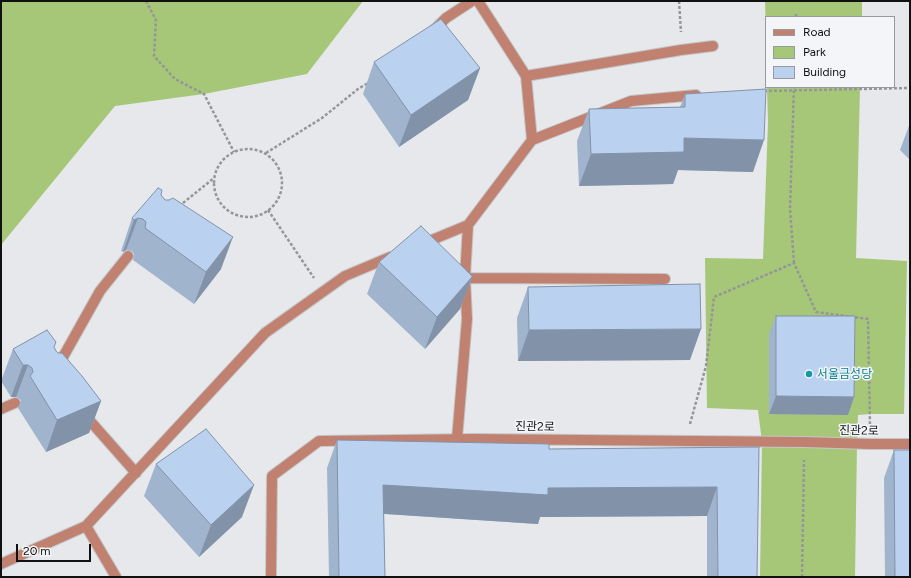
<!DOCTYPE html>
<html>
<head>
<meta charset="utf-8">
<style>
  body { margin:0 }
  #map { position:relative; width:911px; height:578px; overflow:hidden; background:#e6e8eb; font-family:Figtree,sans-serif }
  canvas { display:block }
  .frame { position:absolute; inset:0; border:2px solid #111112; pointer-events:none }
  .legend { position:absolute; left:765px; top:16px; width:130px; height:72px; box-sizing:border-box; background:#f3f5f8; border:1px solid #999a9c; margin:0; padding:5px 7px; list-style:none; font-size:12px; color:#111112 }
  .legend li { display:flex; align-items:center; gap:8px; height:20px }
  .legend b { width:20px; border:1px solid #999a9c }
  .scale { position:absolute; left:16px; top:544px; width:75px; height:18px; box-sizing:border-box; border:2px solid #111112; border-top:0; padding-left:5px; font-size:12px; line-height:14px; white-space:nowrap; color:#111112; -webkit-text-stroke:3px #f3f5f8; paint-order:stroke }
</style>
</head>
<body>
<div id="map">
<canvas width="911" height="578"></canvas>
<div class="frame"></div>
<ul class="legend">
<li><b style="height:5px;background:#c18170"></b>Road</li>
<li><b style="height:11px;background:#a6c778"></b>Park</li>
<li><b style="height:11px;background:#bad1f0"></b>Building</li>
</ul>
<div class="scale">20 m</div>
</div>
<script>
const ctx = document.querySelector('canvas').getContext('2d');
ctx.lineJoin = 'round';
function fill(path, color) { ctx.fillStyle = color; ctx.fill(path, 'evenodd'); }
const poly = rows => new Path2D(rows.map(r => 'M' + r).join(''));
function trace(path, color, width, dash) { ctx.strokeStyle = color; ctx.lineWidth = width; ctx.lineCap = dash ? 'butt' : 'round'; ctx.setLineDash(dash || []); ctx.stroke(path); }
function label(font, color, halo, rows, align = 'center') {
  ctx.font = font + ' Figtree,"Noto Sans KR",sans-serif'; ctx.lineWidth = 3; ctx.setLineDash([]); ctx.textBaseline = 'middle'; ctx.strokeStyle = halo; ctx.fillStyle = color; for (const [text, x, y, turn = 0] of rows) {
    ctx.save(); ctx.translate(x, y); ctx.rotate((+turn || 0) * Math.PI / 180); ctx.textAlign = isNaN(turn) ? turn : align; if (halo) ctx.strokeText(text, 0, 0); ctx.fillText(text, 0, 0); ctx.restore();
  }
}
fill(poly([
  [1,1,363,1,307,74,204,94,115,106,1,245],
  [765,1,862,1,862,17,766,17,766,35],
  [767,87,860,87,856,258,907,261,904,414,869,414,858,415,857,444,855,577,760,577,762,442,758,410,707,408,705,258,763,259,768,122]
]), '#a6c778');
const lane = poly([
  [478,1,526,76,532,140],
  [434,30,446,18,472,1],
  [526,76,681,50,713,46],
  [422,244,468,225,532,140,631,101,696,95],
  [465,278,665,279],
  [58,366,100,291,128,256],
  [1,409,15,403],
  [84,414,136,473],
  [457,439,467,319,465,278,468,225],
  [86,526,116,577],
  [1,564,86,526,265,333,345,276,390,257]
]);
const street = poly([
  [271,577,272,476,319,441,474,439,804,442,870,444,910,444]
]);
trace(lane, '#c4c6c8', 12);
trace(street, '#c4c6c8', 12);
trace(poly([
  [146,1,156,20,154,56,175,79,204,94,234,152],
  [679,1,681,32],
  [796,17,796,13],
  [764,91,910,88],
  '214 183a34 34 0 1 1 68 0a34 34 0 1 1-68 0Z',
  [266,153,322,118,358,89,368,83],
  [183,203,214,178],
  [268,210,314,278],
  [794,263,790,209,794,87],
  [690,424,706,366,714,297,794,263,816,312,868,319,870,427],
  [802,577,804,460]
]), '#949698', 2.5, [3, 2]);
trace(lane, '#c18170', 10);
trace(street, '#c18170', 10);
fill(poly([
  [374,62,480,68,468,100,399,147,363,94],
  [685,94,753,172,678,170,673,184,579,186,577,141,589,109,680,107],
  [910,123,910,160,900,150],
  [161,195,221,269,194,304,133,260,134,254,132,251,126,250,123,252,121,251,132,218],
  [379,262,472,277,460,309,425,349,367,294],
  [528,287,690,360,518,361,517,318],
  [776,316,854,397,848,415,769,414,769,334],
  [54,348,56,351,101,401,89,433,46,452,18,408,21,400,16,397,11,397,1,381,13,349],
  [337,440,549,449,759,447,757,577,707,577,707,516,540,517,538,524,384,514,385,577,329,577,327,468],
  [894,450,910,577,885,577,884,478],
  [156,464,242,517,199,557,144,496]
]), '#a0b4ce');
fill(poly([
  [480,68,468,100,399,147,411,115],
  [684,138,764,140,753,172,678,170,673,184,579,186,591,154],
  [138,218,126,250,123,252,134,220],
  [233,237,221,269,194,304,206,272],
  [472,277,460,309,425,349,437,317],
  [701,329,690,360,518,361,529,330],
  [23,365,28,365,16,397,11,397],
  [776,396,854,397,848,415,769,414],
  [101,401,89,433,46,452,57,420],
  [254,485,242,517,199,557,211,525],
  [383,485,548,488,717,487,707,516,540,517,538,524,372,513]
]), '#8292a8');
const building = poly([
  [441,19,480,68,411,115,374,62,441,19],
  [766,89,764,140,684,138,684,152,591,154,589,109,685,107,685,94,766,89],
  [158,188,162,190,161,195,165,200,169,200,173,198,233,237,206,272,145,228,146,222,143,219,138,218,134,220,132,218,158,188],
  [421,226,472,276,472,277,437,317,379,262,421,226],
  [700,284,701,329,529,330,528,287,700,284],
  [776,316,855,316,854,397,776,396,776,316],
  [47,330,56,342,54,347,56,351,58,353,62,353,82,376,101,401,57,420,30,376,33,372,32,368,28,365,23,365,13,349,47,330],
  [206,429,254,485,211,525,156,464,206,429],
  [337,440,549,444,549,449,759,447,757,577,718,577,717,487,548,488,548,495,383,485,385,577,339,577,337,440],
  [894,450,910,450,910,577,895,577,894,450]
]);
fill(building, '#bad1f0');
trace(building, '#8292a8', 1);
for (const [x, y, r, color] of [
  [809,374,4,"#0f9aa8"]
]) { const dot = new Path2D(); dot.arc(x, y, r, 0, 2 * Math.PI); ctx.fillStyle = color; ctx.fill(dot); trace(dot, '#f3f5f8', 1.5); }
label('12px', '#0d838f', '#f3f5f8', [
  ["서울금성당",817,374]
], 'left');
label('12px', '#111112', '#f3f5f8', [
  ["진관2로",535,427,1],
  ["진관2로",859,431,1]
]);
</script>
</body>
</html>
